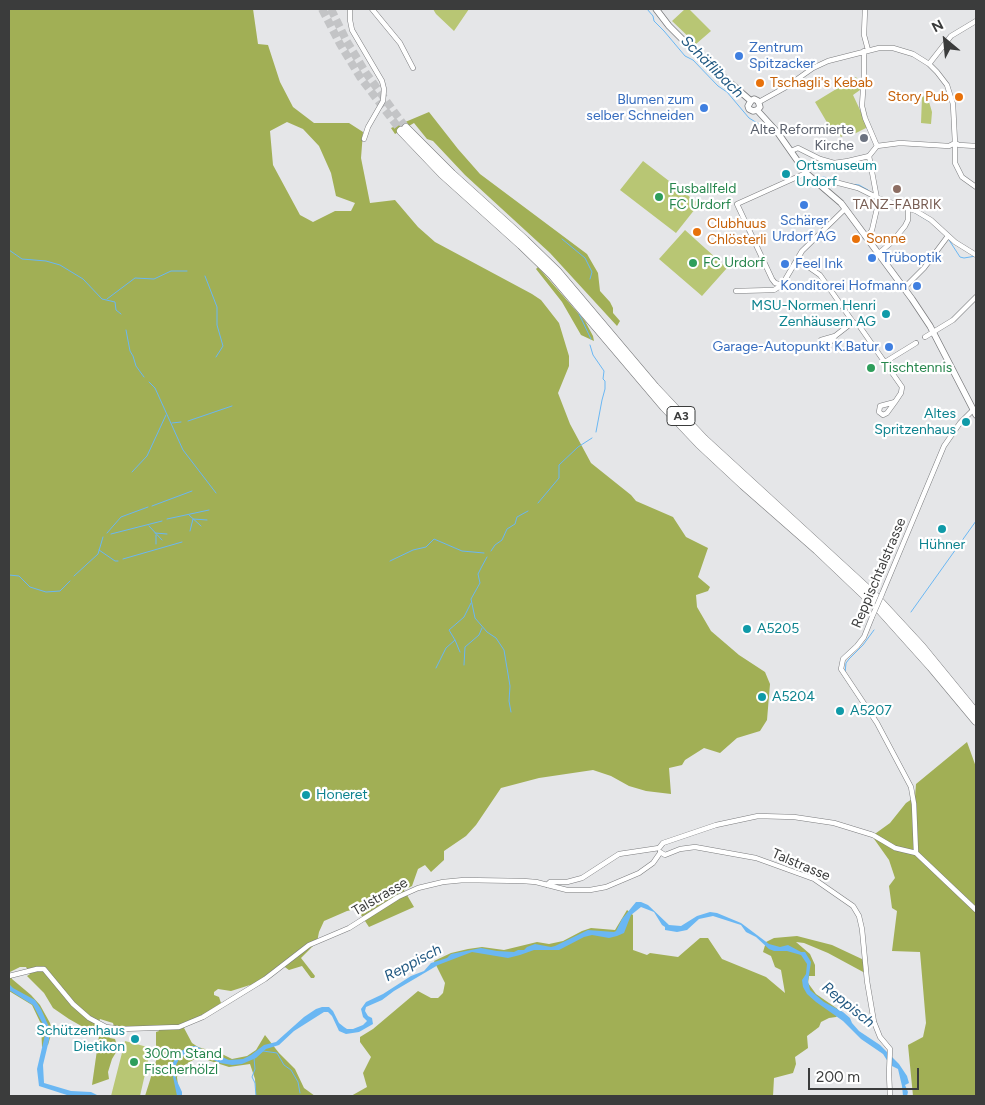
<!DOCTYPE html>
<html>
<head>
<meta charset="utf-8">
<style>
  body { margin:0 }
  #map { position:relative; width:985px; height:1105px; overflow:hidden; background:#e5e6e8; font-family:Figtree,sans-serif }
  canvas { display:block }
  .frame { position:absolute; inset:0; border:10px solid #3b3c3c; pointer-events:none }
  .north { position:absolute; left:920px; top:15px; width:50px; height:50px; -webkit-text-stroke:4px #fff; paint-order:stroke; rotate:332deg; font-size:14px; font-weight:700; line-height:20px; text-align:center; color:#3b3c3c }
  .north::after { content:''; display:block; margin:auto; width:18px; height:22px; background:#3b3c3c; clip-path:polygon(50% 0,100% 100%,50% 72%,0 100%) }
  .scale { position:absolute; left:808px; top:1068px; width:111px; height:22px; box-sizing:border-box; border:2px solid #3b3c3c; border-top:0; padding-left:6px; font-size:15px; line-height:18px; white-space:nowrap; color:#3b3c3c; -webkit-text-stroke:4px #fff; paint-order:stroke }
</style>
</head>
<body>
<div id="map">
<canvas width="985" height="1105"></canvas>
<div class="frame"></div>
<div class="north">N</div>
<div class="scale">200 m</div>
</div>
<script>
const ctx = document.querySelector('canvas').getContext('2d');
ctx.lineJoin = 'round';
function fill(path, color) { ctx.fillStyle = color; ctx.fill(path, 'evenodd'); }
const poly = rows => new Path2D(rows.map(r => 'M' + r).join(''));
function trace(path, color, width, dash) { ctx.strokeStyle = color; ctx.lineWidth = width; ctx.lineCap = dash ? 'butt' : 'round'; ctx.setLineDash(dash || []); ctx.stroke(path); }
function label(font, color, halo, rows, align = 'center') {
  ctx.font = font + ' Figtree,sans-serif'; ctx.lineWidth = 4.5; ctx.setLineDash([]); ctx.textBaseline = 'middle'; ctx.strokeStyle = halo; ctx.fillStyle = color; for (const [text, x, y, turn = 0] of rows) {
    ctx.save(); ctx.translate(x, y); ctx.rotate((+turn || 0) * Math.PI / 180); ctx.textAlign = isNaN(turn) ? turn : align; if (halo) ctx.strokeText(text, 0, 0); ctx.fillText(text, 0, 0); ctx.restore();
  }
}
fill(poly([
  [433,9,469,9,454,31,436,14],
  [685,9,689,9,711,31,696,44,672,21],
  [856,77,861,84,860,90,853,95,868,127,852,135,850,132,841,137,839,134,835,136,815,102],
  [927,95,932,112,931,124,921,123,922,97],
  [643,161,699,204,676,233,620,190],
  [685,230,727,268,702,296,659,259],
  [125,1041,151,1048,140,1096,111,1096]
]), '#b8c674');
fill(poly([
  [9,9,253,9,258,44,268,45,280,82,293,107,314,123,349,123,363,132,361,158,370,203,395,200,418,227,435,242,532,294,541,300,559,323,569,356,569,366,558,393,570,424,591,463,631,495,636,501,673,517,686,537,708,548,698,577,710,587,708,591,696,595,697,607,711,631,739,655,765,672,770,684,767,720,760,731,737,738,720,753,704,748,685,760,682,765,669,768,671,794,646,791,629,786,611,776,593,770,539,778,501,788,476,825,466,836,444,851,444,860,431,872,425,865,418,869,412,886,404,890,414,907,369,927,357,909,347,911,324,921,319,932,317,942,301,958,315,976,314,978,311,978,302,966,289,970,282,965,251,987,250,985,231,991,218,989,214,992,214,995,219,997,221,1003,200,1017,189,1022,184,1028,192,1043,198,1047,222,1054,232,1059,247,1056,256,1050,265,1035,279,1053,295,1069,304,1088,315,1096,256,1096,255,1079,250,1064,229,1067,198,1057,180,1068,177,1077,179,1096,145,1096,156,1061,156,1032,159,1031,157,1026,114,1027,113,1023,100,1019,98,1024,110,1038,115,1039,118,1049,112,1059,108,1072,109,1079,92,1085,99,1036,69,1019,53,1008,44,993,27,976,30,974,26,967,20,967,10,972,12,979,31,995,40,1005,50,1023,52,1031,48,1045,42,1047,41,1024,32,1005,9,991],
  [287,122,303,129,319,146,331,173,336,196,355,203,351,211,335,211,313,222,300,215,273,165,270,131],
  [429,112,458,149,480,174,587,254,598,273,600,291,610,302,613,308,613,313,620,321,617,326,550,253,465,175,433,141,427,139,414,123,395,134,391,128],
  [538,267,585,321,593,336,594,341,581,335,562,302,536,269],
  [967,742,976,767,976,1096,913,1096,908,1045,923,1037,926,1023,920,952,892,951,897,911,892,908,889,886,895,878,889,860,872,836,890,823,906,803,915,797,916,784],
  [627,910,633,915,633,950,647,955,650,953,678,957,700,938,708,938,722,959,766,977,785,993,781,970,775,967,771,956,763,952,766,942,774,938,797,936,832,945,864,960,865,973,828,953,804,943,796,942,810,954,815,965,815,976,809,976,808,983,816,994,842,1012,836,1017,829,1018,821,1022,819,1027,807,1036,808,1048,795,1057,796,1064,793,1073,774,1078,773,1096,351,1096,367,1087,363,1073,371,1057,360,1042,360,1037,373,1029,418,991,431,998,438,998,443,993,445,983,434,961,451,953,468,949,482,947,504,950,537,942,549,944,563,941,582,931,591,928,615,930]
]), '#a1af55');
fill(poly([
  [636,902,641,902,648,905,669,925,681,926,697,916,710,912,717,913,741,923,769,944,780,947,788,945,801,952,805,952,811,962,808,981,810,990,824,1002,843,1012,850,1018,852,1023,859,1031,880,1045,899,1064,907,1076,909,1083,905,1085,908,1092,907,1096,903,1096,902,1086,898,1069,890,1065,883,1054,861,1039,843,1021,816,1002,807,994,803,987,802,980,806,974,807,964,801,955,787,951,774,951,769,949,756,937,746,932,741,925,713,916,699,919,687,930,677,932,665,930,665,927,662,925,654,912,641,907,631,915,624,933,617,936,609,938,592,935,584,937,559,950,534,950,520,955,508,958,472,952,438,965,394,991,382,1000,366,1007,365,1011,368,1016,372,1018,373,1024,359,1032,346,1034,339,1031,332,1016,328,1012,324,1012,294,1031,279,1045,266,1049,256,1058,242,1064,232,1065,220,1063,192,1050,188,1051,185,1055,179,1059,174,1069,176,1079,182,1092,182,1096,177,1096,171,1067,177,1054,189,1046,196,1046,207,1052,222,1054,222,1057,229,1060,243,1059,251,1055,264,1045,276,1042,304,1017,316,1009,322,1007,329,1007,333,1011,339,1023,344,1027,347,1029,353,1029,363,1025,367,1021,363,1017,361,1009,366,1002,383,994,411,976,424,971,431,963,447,958,451,954,481,948,497,951,514,952,518,950,524,950,527,947,535,944,551,947,555,946,588,930,614,932,616,931,622,919],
  [9,984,13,988,35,1000,41,1009,49,1027,49,1040,43,1065,44,1083,71,1091,91,1092,99,1096,70,1096,39,1086,37,1069,45,1035,45,1028,33,1005,9,990]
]), '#6ab7f3');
trace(poly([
  [647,9,653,16,654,21,664,31,685,56,693,60,718,86,727,92,749,118,767,129,770,134],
  [823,177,829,178],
  [850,184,859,185,868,190],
  [883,203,898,207],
  [914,212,932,223],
  [562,239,585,258,592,272,590,279],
  [949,240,960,257,964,258,976,256],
  [9,250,22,259,46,261,60,265,83,279,102,299,115,302,116,310,121,314],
  [205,276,217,307,217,325,223,346,216,357],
  [107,299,135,278,154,279,171,271,187,271],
  [579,314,591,339],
  [126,330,130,351,133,356,136,366,144,377],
  [590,345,593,355,604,371,603,379,605,381,605,389,602,400,596,432],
  [149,382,155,388,183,450,216,493],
  [188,421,232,406],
  [172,423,181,422],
  [132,472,147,456,166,415],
  [538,503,559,478,559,465,578,447,592,438],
  [152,506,192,491],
  [189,515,201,526],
  [167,519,209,510],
  [149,526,162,540],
  [190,531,193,519,207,520],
  [107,533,121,517,148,507],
  [155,533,167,534],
  [111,534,162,521],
  [156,544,156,535],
  [99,550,115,561,118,561],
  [491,551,495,545,502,540,507,529,515,524,517,517,528,511],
  [487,557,481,568,478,574,480,583,471,599,475,618,487,632,496,638,504,650,510,686,509,701,511,712],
  [123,559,182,542],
  [390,561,413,550,426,547,434,539,462,551,484,553],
  [9,575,19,576,30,587,46,592,60,591,70,581],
  [74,576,98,554,103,537],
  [911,612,976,521],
  [455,640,460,652],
  [464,665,465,647,479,635,482,628],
  [436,668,446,648,455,640,449,630,464,617,471,603],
  [845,673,846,663,849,659,863,645,874,630],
  [263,1051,277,1053,284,1065,291,1070,298,1082,300,1093],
  [254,1058,255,1069,252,1077,255,1083,256,1096]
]), '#6ab7f3', 1);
trace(poly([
  [322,9,340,44,360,77,401,131],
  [331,9,346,40,366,73,406,128]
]), '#c3c4c6', 8, [8, 4]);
const minor = poly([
  [350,9,350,20,352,30,382,81,384,89,383,101,368,127,364,139],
  [372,9,400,43,413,68],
  [865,9,864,35,868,50],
  [864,51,864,76,862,106,865,118,877,146],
  [929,64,951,36,976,21],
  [759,102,786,87,813,68,828,61,879,48,893,48,913,54,929,64,937,72,947,85,953,104,955,143,955,163,962,177,976,187],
  [955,143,959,145,976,146],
  [877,146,900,143,949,146,955,143],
  [791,151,798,148,820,159,834,163,848,161,869,156],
  [869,156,877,146],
  [827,180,858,188,878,198,916,211,931,220,955,242,976,255],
  [867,237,872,230,878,204,869,156],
  [879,253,892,242,905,226,908,220,908,207],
  [797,259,820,275,853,322,858,324,902,387,901,393,895,402,880,406,879,412,883,415,887,413,895,402],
  [782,285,775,283,772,279,737,204,806,173],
  [904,288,924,268,948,236],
  [736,291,774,290,782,285,802,251,845,209],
  [835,336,821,340,820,346,822,348,827,346,835,336,853,322],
  [925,337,953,320,976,297],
  [885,362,916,343],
  [882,594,944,446,960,423,973,410],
  [872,617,864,637,857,646,843,659,841,669,877,723,911,787,914,804,916,853],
  [660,852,665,855,680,849,695,847,756,858,814,879,853,906,859,916,862,929,867,981,874,1022,880,1037,890,1049,889,1074,890,1096],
  [547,885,550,882,567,882,582,878,619,854,659,848,663,843,716,825,758,816,794,817,834,823,873,835,895,848,916,853,976,910],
  [9,976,37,969,44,969,73,1004,89,1018,106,1027,122,1029,179,1027,203,1017,265,979,309,945,349,928,398,897,418,888,443,882,464,880,523,881,536,882,567,890,590,890,606,887,639,873,653,863,660,853]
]);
const secondary = poly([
  [656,9,669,26,697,54,751,101,754,99,758,101,760,107,757,110,753,111,749,109,748,106,751,101],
  [757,110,778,133,806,173,841,203,912,299,930,326,976,415]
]);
const motorway = poly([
  [406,128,452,174,525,240,557,271,655,387,704,439,873,594,922,647,976,713],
  [401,131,442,174,521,245,552,275,664,407,699,444,743,485,817,550,879,609,931,667,976,721]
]);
trace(minor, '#7b7c7e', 5.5);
trace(secondary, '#7b7c7e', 7);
trace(motorway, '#7b7c7e', 9);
trace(minor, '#fff', 4.5);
trace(secondary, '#fff', 5.5);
trace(motorway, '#fff', 8);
const minorBridge = poly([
  [872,617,882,594]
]);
trace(minorBridge, '#7b7c7e', 5.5, []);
trace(minorBridge, '#fff', 4.5);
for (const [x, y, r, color] of [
  [739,56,5,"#3f7fe0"],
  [760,83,5,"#e8710a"],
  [959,97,5,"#e8710a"],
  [704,108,5,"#3f7fe0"],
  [864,138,5,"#6b7280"],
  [786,174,5,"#0f9aa8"],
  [897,189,5,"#8d6e63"],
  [659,197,5,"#2e9e5b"],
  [804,205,5,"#3f7fe0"],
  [697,232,5,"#e8710a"],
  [856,239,5,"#e8710a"],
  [872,258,5,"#3f7fe0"],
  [693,263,5,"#2e9e5b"],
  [785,264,5,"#3f7fe0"],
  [917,286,5,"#3f7fe0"],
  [886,314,5,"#0f9aa8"],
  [889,347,5,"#3f7fe0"],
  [871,368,5,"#2e9e5b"],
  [966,422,5,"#0f9aa8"],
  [942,529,5,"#0f9aa8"],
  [747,629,5,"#0f9aa8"],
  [762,697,5,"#0f9aa8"],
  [840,711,5,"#0f9aa8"],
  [306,795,5,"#0f9aa8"],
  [135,1039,5,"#0f9aa8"],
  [134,1062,5,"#2e9e5b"]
]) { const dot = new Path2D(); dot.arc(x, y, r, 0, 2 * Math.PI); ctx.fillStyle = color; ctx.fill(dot); trace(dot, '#fff', 2); }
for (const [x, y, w] of [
  [681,416,28]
]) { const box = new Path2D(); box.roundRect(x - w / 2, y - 9.5, w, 19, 4); ctx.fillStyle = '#fff'; ctx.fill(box); trace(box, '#3b3c3c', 1); }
label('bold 12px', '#3b3c3c', null, [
  ["A3",681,416]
]);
label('14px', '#366cbe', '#fff', [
  ["Zentrum",749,48],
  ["Spitzacker",749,64],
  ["Blumen zum",694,100,"right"],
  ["selber Schneiden",694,116,"right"],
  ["Schärer",804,221,"center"],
  ["Urdorf AG",804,237,"center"],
  ["Trüboptik",882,258],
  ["Feel Ink",795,264],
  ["Konditorei Hofmann",907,286,"right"],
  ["Garage-Autopunkt K.Batur",879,347,"right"]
], 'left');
label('14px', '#c56008', '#fff', [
  ["Tschagli's Kebab",770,83],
  ["Story Pub",949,97,"right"],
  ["Clubhuus",707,224],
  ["Chlösterli",707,240],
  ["Sonne",866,239]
], 'left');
label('14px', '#5b616d', '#fff', [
  ["Alte Reformierte",854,130],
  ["Kirche",854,146]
], 'right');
label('14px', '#0d838f', '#fff', [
  ["Ortsmuseum",796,166],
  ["Urdorf",796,182],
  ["MSU-Normen Henri",876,306,"right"],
  ["Zenhäusern AG",876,322,"right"],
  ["Altes",956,414,"right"],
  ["Spritzenhaus",956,430,"right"],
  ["Hühner",942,545,"center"],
  ["A5205",757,629],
  ["A5204",772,697],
  ["A5207",850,711],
  ["Honeret",316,795],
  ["Schützenhaus",125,1031,"right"],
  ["Dietikon",125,1047,"right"]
], 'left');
label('14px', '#27864d', '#fff', [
  ["Fusballfeld",669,189],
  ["FC Urdorf",669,205],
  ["FC Urdorf",703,263],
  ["Tischtennis",881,368],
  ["300m Stand",144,1054],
  ["Fischerhölzl",144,1070]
], 'left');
label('14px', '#785e54', '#fff', [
  ["TANZ-FABRIK",897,205]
]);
label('14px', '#3b3c3c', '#fff', [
  ["Reppischtalstrasse",879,573,-67],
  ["Talstrasse",801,865,23],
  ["Talstrasse",380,897,-30]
]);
label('italic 15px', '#225982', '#fff', [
  ["Schäflibach",712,67,45],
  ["Reppisch",413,963,-28],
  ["Reppisch",848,1005,39]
]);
</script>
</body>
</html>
